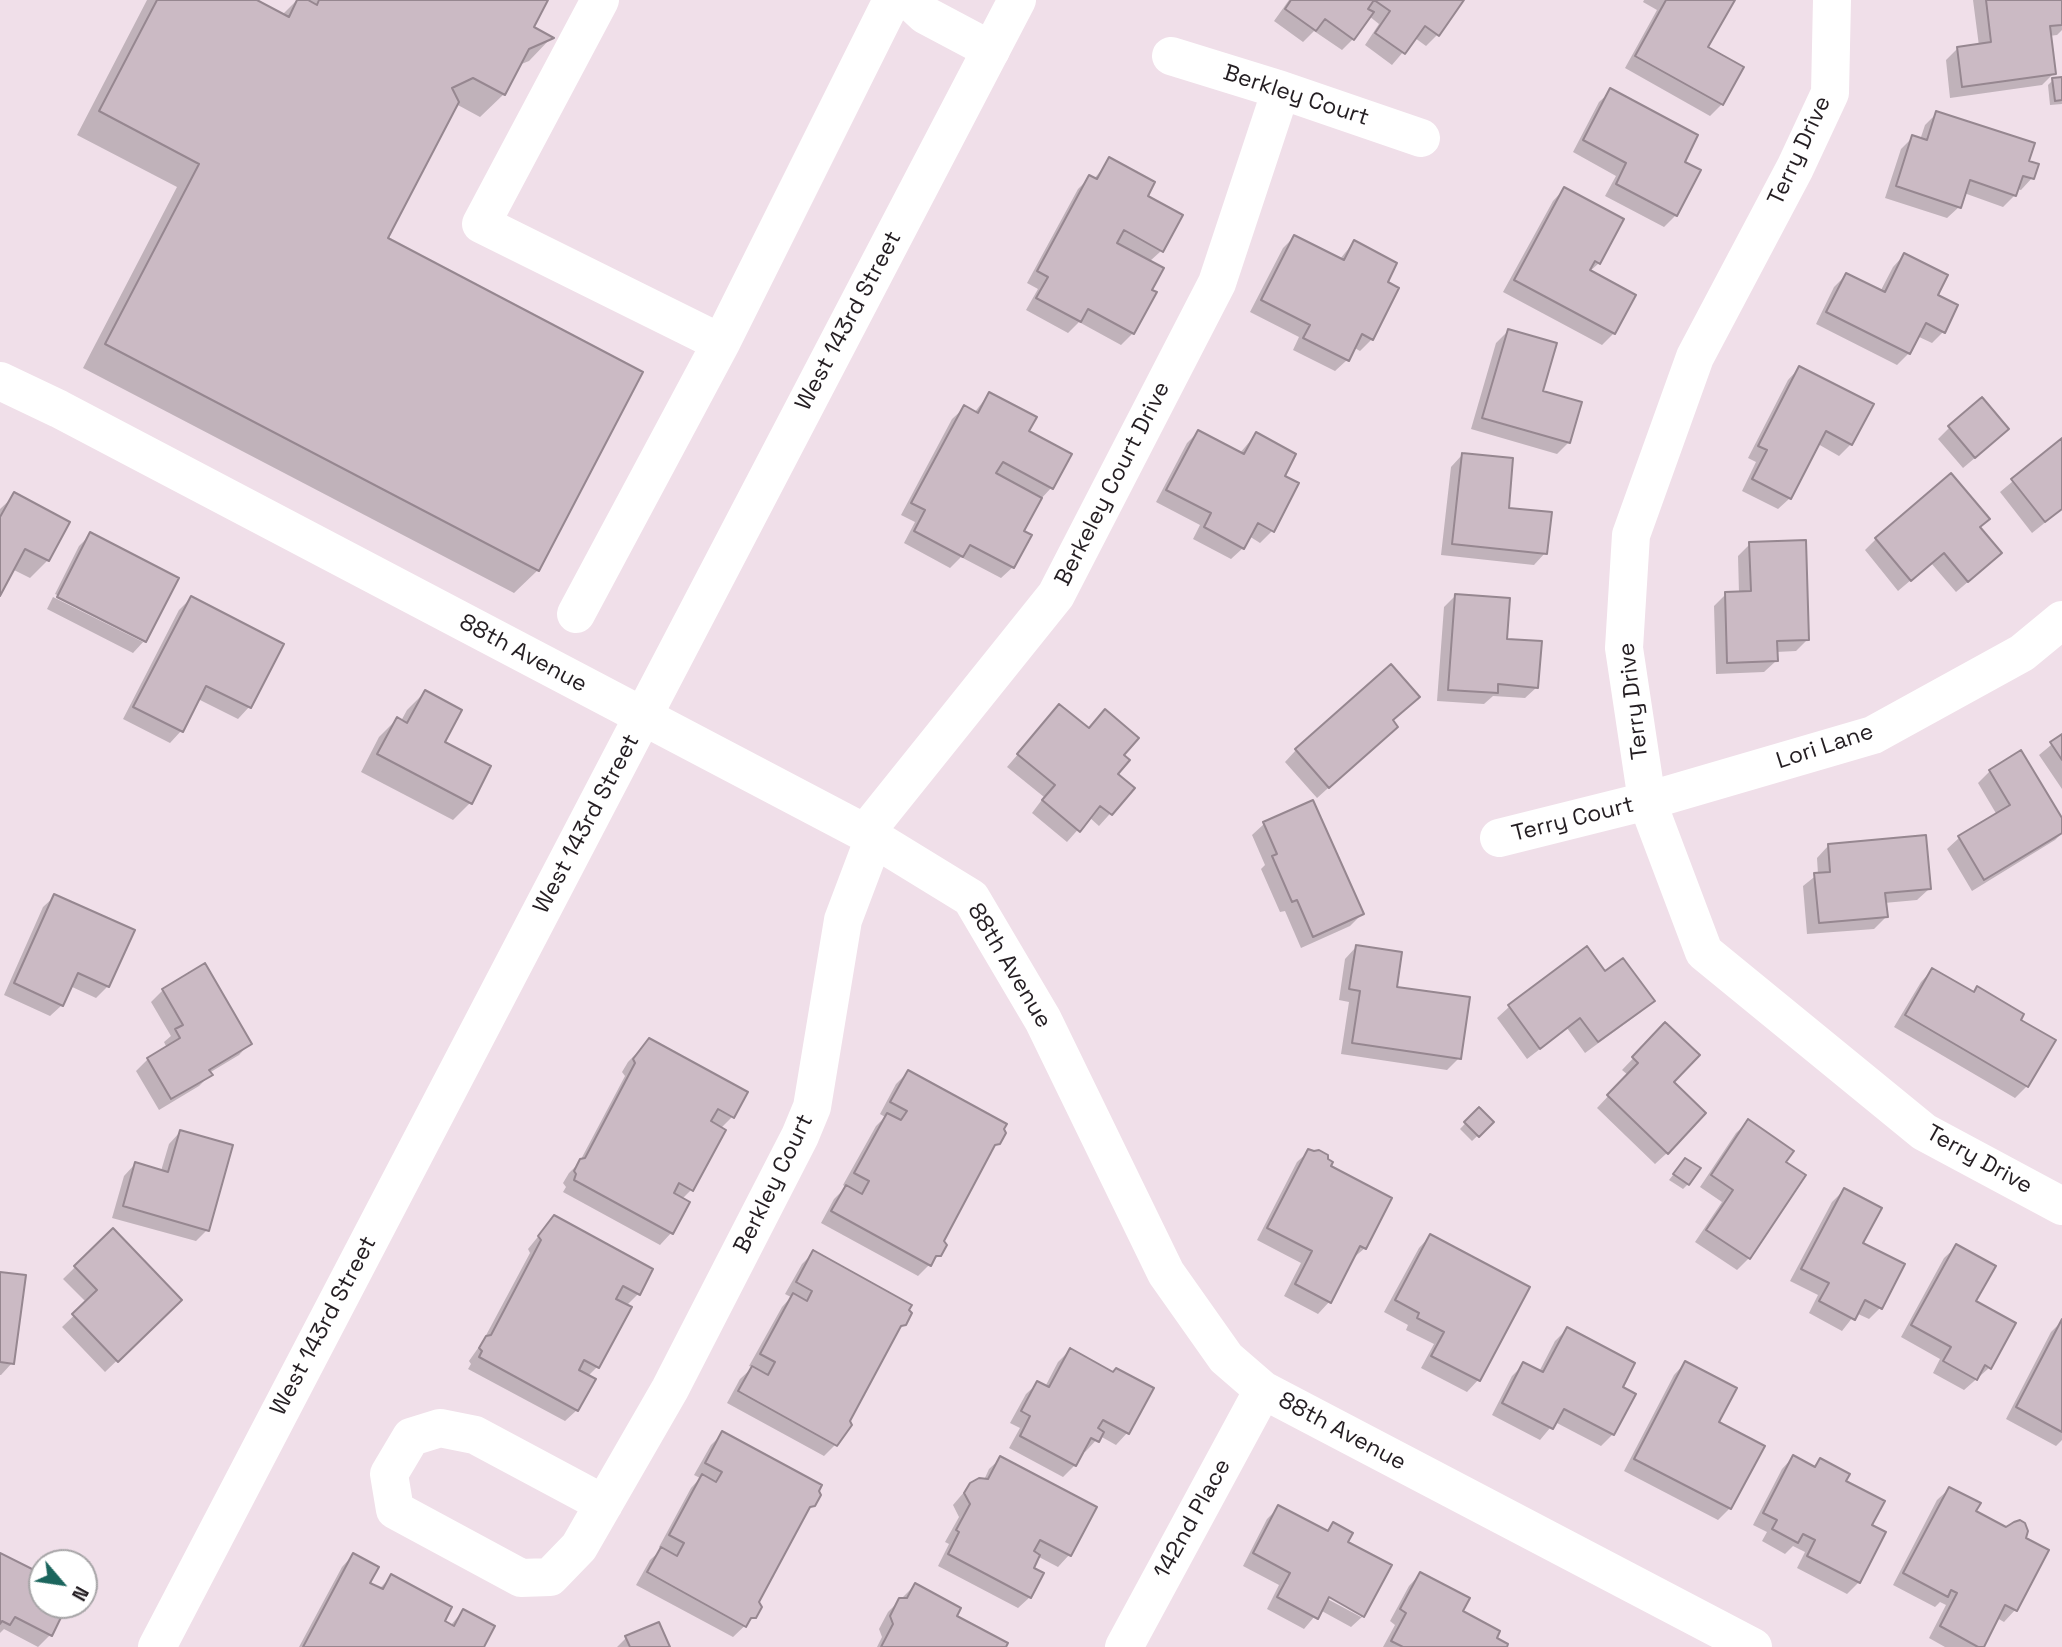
<!DOCTYPE html>
<html>
<head>
<meta charset="utf-8">
<style>
  body { margin:0 }
  #map { position:relative; width:2062px; height:1647px; overflow:hidden; background:#f0dfe9; font-family:"Space Grotesk",sans-serif }
  canvas { display:block }
  .north { position:absolute; left:28px; top:1549px; width:70px; height:70px; box-sizing:border-box; background:#fff; border:2px solid #a7a5a7; border-radius:50%; rotate:119deg; font-size:19px; font-weight:700; line-height:28px; text-align:center; color:#241e22 }
  .north::after { content:''; display:block; margin:auto; width:24px; height:32px; background:#1b655d; clip-path:polygon(50% 0,100% 100%,50% 72%,0 100%) }
</style>
</head>
<body>
<div id="map">
<canvas width="2062" height="1647"></canvas>
<div class="north">N</div>
</div>
<script>
const ctx = document.querySelector('canvas').getContext('2d');
ctx.lineJoin = 'round';
function fill(path, color) { ctx.fillStyle = color; ctx.fill(path, 'evenodd'); }
const poly = rows => new Path2D(rows.map(r => 'M' + r).join(''));
function trace(path, color, width, dash) { ctx.strokeStyle = color; ctx.lineWidth = width; ctx.lineCap = dash ? 'butt' : 'round'; ctx.setLineDash(dash || []); ctx.stroke(path); }
function label(font, color, halo, rows, align = 'center') {
  ctx.font = font + ' "Space Grotesk",sans-serif'; ctx.lineWidth = 5; ctx.setLineDash([]); ctx.textBaseline = 'middle'; ctx.strokeStyle = halo; ctx.fillStyle = color; for (const [text, x, y, turn = 0] of rows) {
    ctx.save(); ctx.translate(x, y); ctx.rotate((+turn || 0) * Math.PI / 180); ctx.textAlign = isNaN(turn) ? turn : align; if (halo) ctx.strokeText(text, 0, 0); ctx.fillText(text, 0, 0); ctx.restore();
  }
}
fill(poly([
  [147,0,254,0,282,15,297,0,308,2,310,0,546,0,532,28,551,38,529,61,519,65,504,94,480,117,456,104,385,239,538,570,514,593,83,368,177,187,77,135],
  [1289,0,1462,0,1438,34,1426,46,1415,38,1392,65,1365,45,1379,24,1369,16,1353,39,1342,50,1314,31,1303,42,1274,21],
  [1644,0,1733,0,1706,47,1722,104,1710,116,1625,68,1657,10,1643,2],
  [1973,0,2062,0,2062,30,2057,35,2049,36,2054,73,2042,85,1950,98,1946,60,1957,49,1979,46],
  [2062,78,2062,104,2050,105,2048,85,2053,80],
  [1611,91,1683,162,1676,215,1664,227,1605,196,1616,176,1573,152,1599,102],
  [1937,113,2027,162,2032,178,2021,190,2017,189,2015,195,2003,207,1964,193,1959,207,1947,218,1885,198,1901,149,1913,137,1920,140,1925,125],
  [1110,160,1161,251,1149,262,1150,290,1133,333,1121,345,1079,322,1068,333,1026,310,1038,289,1027,283,1078,189,1089,178,1093,180],
  [1564,189,1599,263,1589,272,1633,295,1614,333,1602,345,1503,292,1553,201],
  [1294,237,1340,259,1354,242,1386,283,1372,339,1360,351,1353,347,1347,360,1335,371,1293,350,1299,337,1250,312,1283,248],
  [1904,255,1936,296,1943,332,1932,343,1917,336,1909,353,1897,365,1816,324,1834,287,1846,275,1880,292,1893,267],
  [1508,331,1569,442,1557,454,1471,429,1496,343],
  [1799,368,1851,444,1839,456,1818,444,1790,498,1778,509,1742,491,1756,462,1748,458,1788,380],
  [989,394,1027,432,1069,454,1051,488,1040,500,1022,532,1013,567,1001,578,961,557,950,568,904,543,915,522,901,515,952,419,964,408,974,413],
  [1950,427,1995,441,1963,468,1938,439],
  [1198,432,1240,453,1256,434,1283,476,1272,531,1260,543,1249,536,1243,548,1231,559,1193,539,1200,525,1156,502,1187,443],
  [2062,440,2062,509,2032,533,2000,492],
  [1462,455,1545,553,1534,565,1441,555,1451,467],
  [15,495,48,560,30,578,12,569,0,592,0,509],
  [1978,528,1988,565,1956,592,1931,563,1898,591,1865,550,1876,539],
  [90,535,144,641,133,653,47,609,53,597,143,642,143,638,55,594,79,546],
  [1750,544,1808,639,1796,651,1776,652,1776,661,1764,672,1716,674,1714,606,1726,594,1739,593,1738,556],
  [1456,595,1505,640,1537,687,1525,698,1493,696,1484,704,1437,701,1444,607],
  [191,598,282,645,249,707,238,719,198,699,181,731,170,743,123,719,179,610],
  [425,692,442,742,470,803,453,820,361,772,379,737,397,719,401,721,407,710],
  [1059,706,1122,756,1115,775,1133,788,1099,826,1089,817,1067,842,1032,813,1044,797,1007,767],
  [1391,721,1384,738,1317,798,1285,762,1296,750],
  [2062,736,2062,789,2039,755],
  [1990,771,2062,821,2062,833,2055,840,1972,891,1947,849,1959,838,1997,815,1978,783],
  [1313,802,1362,914,1350,926,1301,948,1285,911,1280,912,1261,869,1265,865,1252,835,1264,824],
  [1828,846,1929,889,1917,900,1884,903,1886,917,1874,929,1807,934,1803,886,1818,874,1817,858],
  [55,896,108,986,96,998,70,986,62,1005,50,1016,4,995,43,907],
  [1356,947,1459,1058,1447,1070,1341,1054,1349,1002,1339,1000,1345,959],
  [1586,949,1604,973,1652,1000,1641,1012,1585,1053,1567,1028,1527,1059,1497,1018,1509,1007],
  [205,965,250,1043,239,1055,209,1073,210,1075,199,1086,159,1110,136,1071,148,1059,167,1048,164,1042,171,1036,151,1002,163,990],
  [1932,970,1972,993,1977,989,2019,1020,2053,1041,2027,1086,2015,1098,1894,1027,1921,982],
  [1665,1025,1671,1082,1667,1153,1655,1164,1597,1108,1628,1075,1622,1070],
  [649,1040,732,1117,720,1129,691,1190,682,1199,671,1233,660,1245,563,1192,566,1187,563,1183,569,1173,579,1163,625,1076,622,1072,628,1062],
  [908,1072,998,1143,989,1152,942,1241,939,1255,918,1276,821,1223,834,1199,846,1187,843,1185,876,1126,885,1117,880,1114,896,1084],
  [1479,1109,1492,1122,1472,1141,1460,1129],
  [1748,1122,1784,1162,1804,1176,1749,1258,1737,1270,1695,1242,1722,1202,1700,1187,1736,1133],
  [180,1132,207,1230,196,1241,112,1218,124,1176,135,1164,161,1171,169,1144],
  [1309,1151,1328,1167,1365,1248,1352,1259,1329,1302,1318,1314,1284,1296,1301,1263,1257,1240,1297,1162],
  [1685,1160,1688,1184,1683,1189,1669,1180],
  [1844,1190,1880,1308,1869,1319,1856,1313,1842,1331,1809,1313,1818,1295,1790,1281,1832,1202],
  [554,1217,651,1270,638,1294,626,1306,597,1367,588,1376,577,1410,565,1421,468,1369,471,1364,469,1361,483,1341,530,1253,528,1249],
  [113,1230,180,1300,105,1372,62,1327,87,1303,63,1279],
  [1430,1236,1528,1288,1478,1380,1467,1392,1421,1368,1434,1344,1406,1330,1408,1325,1384,1312,1419,1248],
  [1956,1247,1974,1302,1989,1368,1964,1390,1933,1373,1940,1359,1901,1337,1944,1258],
  [814,1252,905,1324,894,1334,848,1421,845,1435,824,1456,727,1403,740,1379,753,1367,749,1366,782,1307,791,1297,785,1294,802,1264],
  [0,1273,12,1363,1,1375,0,1375],
  [2062,1321,2062,1440,2056,1446,2006,1419,2051,1332],
  [1567,1329,1620,1388,1613,1434,1601,1446,1555,1422,1540,1440,1492,1415,1512,1376,1524,1364,1539,1372,1555,1341],
  [1070,1350,1112,1373,1151,1389,1127,1433,1116,1445,1100,1436,1085,1452,1082,1451,1075,1465,1063,1477,1009,1448,1020,1428,1010,1423,1026,1394,1038,1383,1045,1387,1058,1362],
  [1685,1363,1717,1423,1730,1508,1718,1520,1624,1471,1674,1375],
  [723,1433,814,1505,803,1515,757,1602,755,1616,733,1637,636,1585,650,1560,662,1549,659,1547,691,1488,700,1478,694,1475,711,1445],
  [1793,1457,1813,1467,1820,1460,1844,1482,1870,1526,1884,1533,1859,1582,1847,1594,1797,1568,1805,1552,1793,1546,1785,1554,1762,1541,1767,1532,1753,1525,1782,1469],
  [1001,1458,1094,1507,1069,1555,1058,1567,1037,1556,1031,1568,1030,1597,1018,1608,938,1566,949,1544,945,1542,959,1517,953,1505,971,1484,984,1480,989,1469],
  [1949,1489,1974,1512,2015,1610,2004,1622,1997,1618,1982,1647,1945,1647,1929,1638,1946,1605,1940,1602,1935,1607,1893,1585,1937,1500],
  [1279,1507,1325,1532,1333,1524,1345,1543,1363,1616,1351,1627,1320,1610,1304,1629,1267,1609,1279,1585,1243,1566,1267,1519],
  [1322,1592,1361,1613,1361,1617,1320,1595],
  [0,1555,42,1576,42,1605,65,1605,50,1635,38,1647,4,1629,0,1633],
  [353,1555,368,1584,379,1589,391,1577,450,1626,463,1611,482,1647,299,1647,342,1567],
  [1420,1574,1461,1612,1505,1647,1383,1647,1395,1625,1390,1621,1409,1586],
  [915,1585,954,1617,1004,1647,877,1647,882,1637,879,1629,888,1612],
  [626,1638,668,1647,617,1647]
]), '#0003');
const building = poly([
  [157,0,257,0,289,17,297,0,308,0,317,5,319,0,548,0,534,27,554,38,529,49,505,95,473,78,452,88,459,102,388,238,643,372,539,571,105,344,199,164,99,111,157,0],
  [1291,0,1464,0,1439,36,1425,26,1405,54,1375,33,1390,11,1374,0,1368,9,1374,12,1354,40,1325,19,1316,31,1285,9,1291,0],
  [1666,0,1735,0,1708,47,1744,67,1723,105,1635,56,1666,0],
  [1986,0,2062,0,2062,25,2050,26,2056,74,1962,87,1957,47,1991,42,1986,0],
  [2062,77,2062,100,2055,101,2052,78,2062,77],
  [1610,88,1698,135,1685,162,1701,170,1677,216,1616,184,1626,163,1583,140,1610,88],
  [1936,111,2035,143,2029,161,2039,164,2034,179,2023,176,2016,196,1970,180,1961,208,1896,186,1912,135,1927,140,1936,111],
  [1109,157,1155,182,1148,196,1183,215,1163,252,1124,230,1117,243,1164,268,1152,290,1157,292,1134,334,1088,309,1081,322,1036,298,1048,277,1037,271,1089,175,1097,179,1109,157],
  [1564,187,1624,219,1600,264,1595,261,1590,270,1636,295,1615,334,1514,280,1564,187],
  [1294,235,1344,260,1354,240,1397,263,1388,282,1399,288,1373,340,1362,334,1349,361,1303,338,1310,325,1261,300,1294,235],
  [1904,253,1948,275,1938,295,1958,305,1945,333,1926,323,1910,354,1826,312,1846,273,1885,292,1904,253],
  [1508,329,1557,343,1543,391,1582,402,1570,443,1482,418,1508,329],
  [1799,366,1874,404,1852,445,1826,431,1791,499,1752,479,1767,450,1758,446,1799,366],
  [989,392,1037,417,1029,431,1072,454,1053,489,1003,462,996,473,1042,498,1024,531,1032,535,1014,568,970,545,963,557,914,531,925,510,911,503,964,405,978,413,989,392],
  [1982,397,2009,429,1975,458,1948,426,1982,397],
  [1198,430,1244,454,1256,432,1296,454,1285,476,1299,483,1274,532,1258,523,1244,549,1204,527,1211,513,1166,490,1198,430],
  [2062,438,2062,509,2045,522,2011,479,2062,438],
  [1462,453,1513,458,1509,508,1552,512,1547,554,1452,544,1462,453],
  [1951,473,1990,519,1980,527,2002,553,1968,582,1944,553,1911,581,1875,538,1951,473],
  [14,492,70,522,49,561,25,549,0,596,0,517,14,492],
  [90,532,179,578,146,642,57,597,90,532],
  [1806,540,1809,640,1777,641,1778,661,1727,663,1725,592,1751,591,1749,542,1806,540],
  [1455,594,1510,598,1507,639,1542,641,1538,688,1498,684,1498,693,1448,690,1455,594],
  [191,596,284,644,251,708,206,686,183,732,133,707,191,596],
  [1391,664,1420,697,1393,720,1398,727,1329,788,1295,749,1391,664],
  [425,690,462,710,445,742,491,766,472,804,377,754,397,717,407,723,425,690],
  [1059,704,1089,728,1105,709,1139,738,1124,755,1130,760,1118,774,1135,788,1112,815,1100,806,1080,832,1042,800,1055,785,1017,754,1059,704],
  [2062,734,2062,760,2050,742,2062,734],
  [2021,750,2062,818,2062,833,1984,880,1958,836,2010,805,1989,770,2021,750],
  [1313,800,1364,914,1313,937,1297,900,1292,902,1272,856,1277,854,1263,822,1313,800],
  [1926,835,1931,889,1885,893,1888,917,1819,923,1814,873,1830,872,1828,844,1926,835],
  [54,894,135,930,109,987,78,973,63,1006,14,983,54,894],
  [1356,945,1402,952,1397,987,1470,997,1461,1059,1352,1043,1360,991,1349,989,1356,945],
  [1587,946,1605,971,1623,958,1655,1001,1598,1042,1580,1018,1540,1049,1508,1005,1587,946],
  [205,963,252,1044,209,1070,213,1075,171,1099,147,1058,180,1038,175,1029,183,1025,162,989,205,963],
  [1932,968,1974,992,1977,986,2024,1014,2021,1020,2056,1040,2028,1087,1905,1015,1932,968],
  [1665,1022,1700,1055,1674,1082,1706,1113,1668,1154,1607,1095,1638,1063,1632,1057,1665,1022],
  [649,1038,748,1092,734,1118,718,1109,711,1121,726,1130,693,1191,679,1183,674,1193,690,1202,673,1234,574,1180,576,1174,574,1171,580,1159,585,1158,635,1063,633,1059,649,1038],
  [908,1070,1007,1124,1004,1129,1006,1133,1000,1144,995,1145,944,1241,947,1245,941,1256,936,1256,931,1266,831,1211,846,1185,862,1194,869,1181,854,1173,887,1113,901,1120,907,1111,890,1102,908,1070],
  [1479,1107,1494,1122,1479,1137,1464,1122,1479,1107],
  [1748,1119,1794,1151,1786,1162,1806,1175,1750,1259,1706,1230,1733,1190,1711,1175,1748,1119],
  [180,1130,233,1145,209,1231,123,1206,135,1162,168,1172,180,1130],
  [1308,1149,1314,1151,1319,1150,1328,1155,1328,1159,1333,1162,1331,1166,1392,1198,1366,1249,1360,1246,1331,1303,1295,1284,1312,1251,1267,1228,1308,1149],
  [1685,1158,1701,1168,1689,1185,1673,1174,1685,1158],
  [1844,1188,1882,1208,1863,1243,1905,1264,1882,1309,1865,1300,1855,1320,1819,1301,1829,1283,1801,1269,1844,1188],
  [554,1215,653,1269,640,1295,623,1286,616,1299,632,1307,599,1368,584,1360,579,1370,596,1379,578,1411,479,1357,482,1351,479,1348,486,1336,491,1335,541,1240,538,1236,554,1215],
  [113,1228,182,1300,118,1362,72,1314,97,1290,74,1266,113,1228],
  [1430,1234,1530,1287,1480,1381,1431,1356,1444,1332,1417,1318,1419,1313,1395,1300,1430,1234],
  [1956,1244,1996,1266,1976,1301,2016,1323,1991,1369,1985,1365,1977,1380,1943,1361,1951,1347,1911,1325,1956,1244],
  [813,1250,912,1305,909,1310,912,1313,906,1325,901,1326,850,1421,852,1425,837,1446,738,1391,752,1366,768,1375,775,1362,760,1354,793,1293,807,1301,812,1291,796,1282,813,1250],
  [0,1272,26,1275,14,1364,0,1362,0,1272],
  [2062,1319,2062,1432,2016,1407,2062,1319],
  [1567,1327,1635,1363,1623,1387,1636,1394,1614,1435,1564,1409,1553,1429,1502,1403,1523,1362,1543,1372,1567,1327],
  [1070,1348,1113,1372,1116,1368,1154,1388,1129,1434,1103,1420,1098,1428,1104,1432,1099,1442,1091,1438,1076,1466,1020,1436,1030,1416,1021,1411,1037,1381,1049,1387,1070,1348],
  [1685,1361,1737,1388,1719,1422,1765,1446,1731,1509,1634,1459,1685,1361],
  [722,1431,822,1485,819,1491,821,1495,815,1506,810,1507,759,1602,762,1607,756,1618,751,1618,746,1627,647,1572,661,1547,677,1556,684,1543,669,1535,702,1474,716,1482,722,1472,705,1463,722,1431],
  [1793,1455,1815,1467,1820,1458,1850,1474,1846,1481,1885,1501,1872,1525,1886,1532,1860,1583,1807,1556,1815,1540,1803,1534,1798,1543,1772,1529,1777,1520,1763,1513,1793,1455],
  [1000,1456,1097,1507,1071,1556,1040,1540,1034,1551,1040,1555,1034,1568,1044,1573,1031,1598,948,1554,959,1532,956,1530,970,1504,964,1493,970,1483,979,1478,988,1479,1000,1456],
  [1949,1487,1981,1503,1976,1511,2006,1527,2014,1522,2020,1520,2025,1523,2028,1531,2026,1538,2049,1550,2017,1611,2005,1605,1984,1647,1978,1647,1940,1626,1957,1593,1951,1590,1948,1597,1903,1573,1949,1487],
  [1278,1505,1328,1531,1333,1522,1353,1533,1348,1542,1392,1565,1364,1617,1329,1597,1318,1619,1277,1597,1290,1573,1253,1553,1278,1505],
  [0,1553,42,1574,42,1605,67,1605,52,1636,15,1617,10,1625,2,1621,0,1624,0,1553],
  [353,1553,379,1567,370,1583,383,1589,391,1574,452,1607,445,1621,454,1626,463,1609,495,1626,484,1647,303,1647,353,1553],
  [1420,1572,1470,1598,1463,1611,1500,1631,1497,1638,1508,1644,1507,1647,1403,1647,1391,1641,1406,1613,1400,1609,1420,1572],
  [915,1583,961,1608,957,1616,1008,1643,1006,1647,881,1647,893,1624,890,1616,899,1598,907,1598,915,1583],
  [659,1622,670,1647,630,1647,625,1636,659,1622]
]);
fill(building, '#cbbac4');
trace(building, '#968790', 2);
trace(poly([
  [909,0,925,15,991,50],
  [1832,0,1830,93,1795,168,1695,357,1631,535,1624,648,1647,801,1704,952,1924,1132,2062,1206],
  [1171,56,1281,90,1421,138],
  [721,343,892,0],
  [0,381,59,409,865,833,971,898,1043,1020,1166,1273,1226,1358,1263,1390,1753,1647],
  [576,614,721,343,481,224,600,0],
  [865,833,1056,595,1217,283,1281,90],
  [1499,838,1647,801,1873,735,2022,653,2062,620],
  [604,1504,475,1435,440,1428,411,1437,389,1474,395,1510,521,1578,550,1577,579,1547,670,1389,800,1136,812,1107,843,920,874,838],
  [1124,1647,1263,1390]
]), '#fff', 38);
trace(poly([
  [157,1647,1017,0]
]), '#fff', 38);
label('23px', '#241e22', '#fff', [
  ["Berkley Court",1296,96,18],
  ["Terry Drive",1800,151,-65],
  ["West 143rd Street",849,321,-62],
  ["Berkeley Court Drive",1113,484,-63],
  ["88th Avenue",523,654,28],
  ["Terry Drive",1634,701,-97],
  ["Lori Lane",1825,747,-18],
  ["Terry Court",1573,820,-14],
  ["West 143rd Street",587,824,-62],
  ["88th Avenue",1009,966,59],
  ["Terry Drive",1979,1160,29],
  ["Berkley Court",774,1184,-64],
  ["West 143rd Street",324,1326,-62],
  ["88th Avenue",1342,1432,28],
  ["142nd Place",1193,1519,-61]
]);
</script>
</body>
</html>
